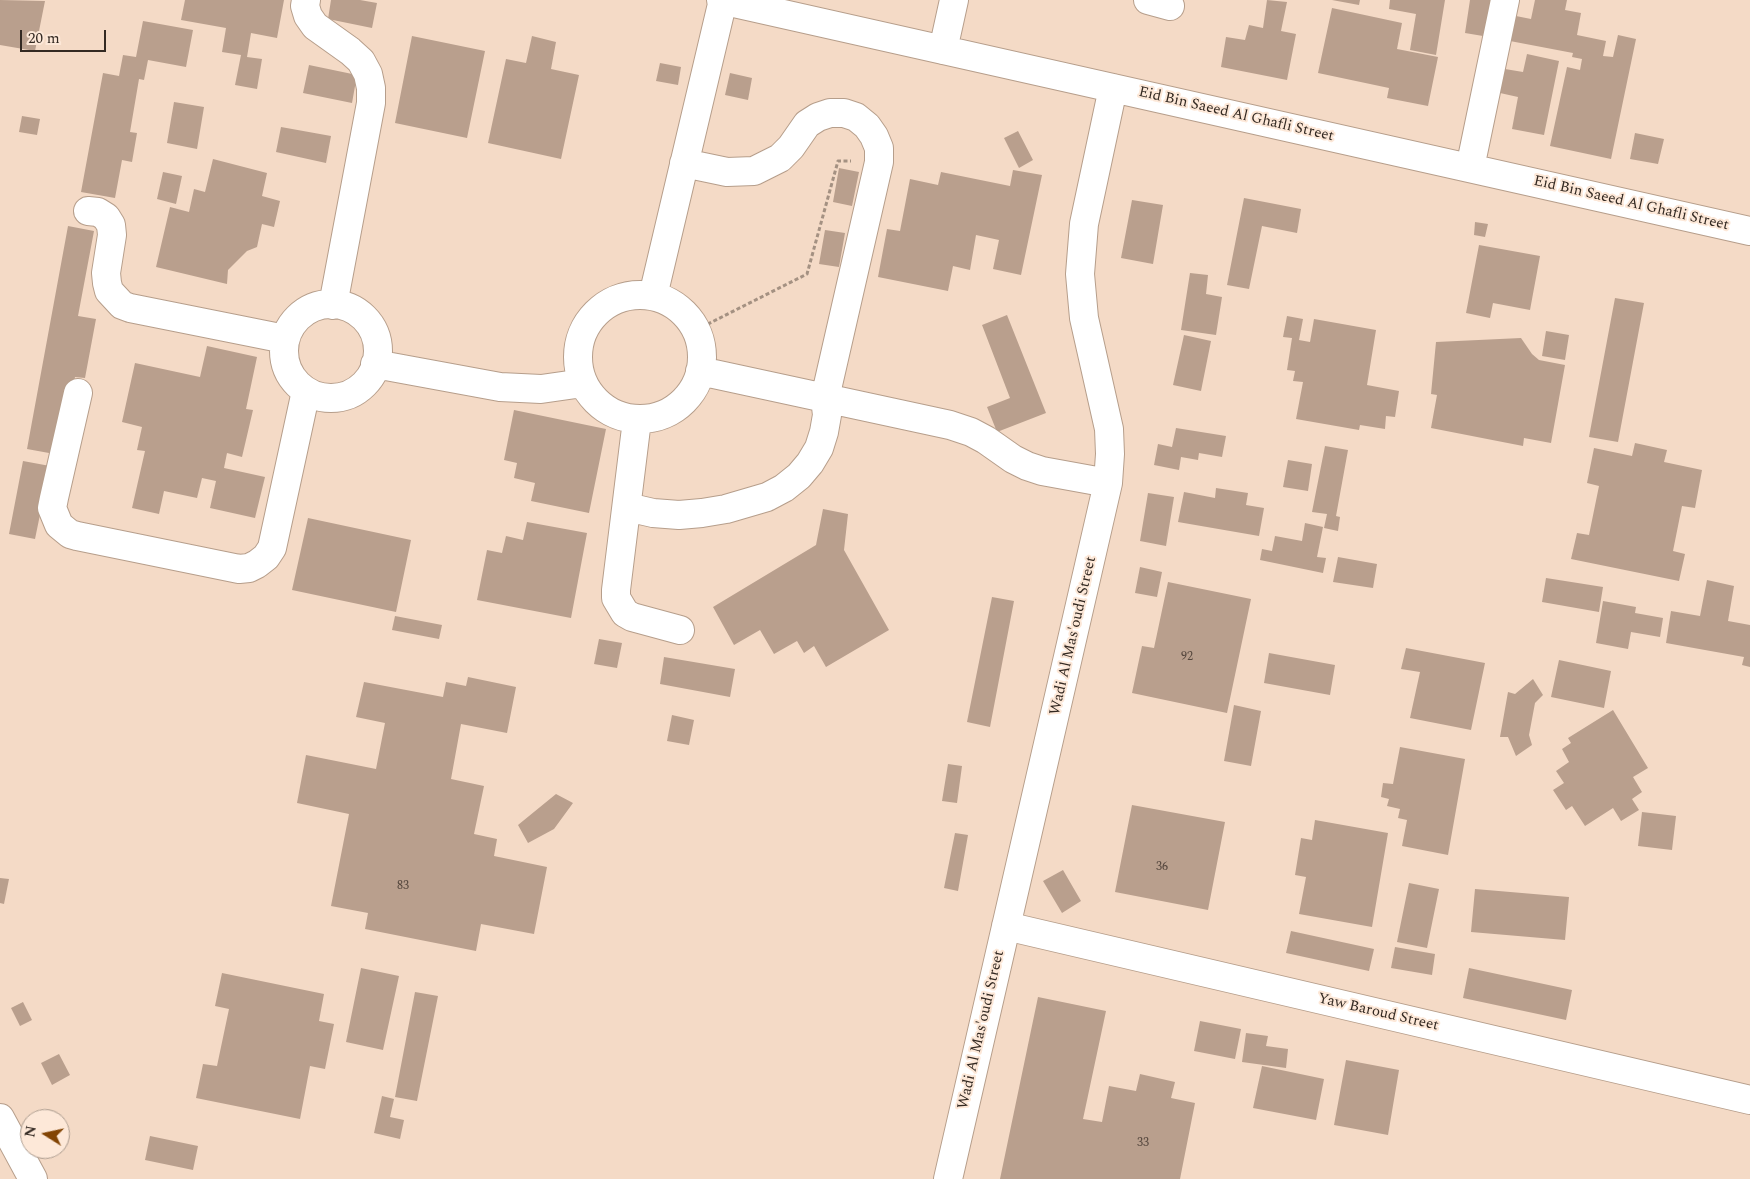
<!DOCTYPE html>
<html>
<head>
<meta charset="utf-8">
<style>
  body { margin:0 }
  #map { position:relative; width:1750px; height:1179px; overflow:hidden; background:#f4dac6; font-family:Spectral,serif }
  canvas { display:block }
  .north { position:absolute; left:20px; top:1109px; width:50px; height:50px; box-sizing:border-box; background:#fde8d8; border:1px solid #ac9c8f; border-radius:50%; rotate:280deg; font-size:14px; font-weight:700; line-height:20px; text-align:center; color:#332922 }
  .north::after { content:''; display:block; margin:auto; width:18px; height:22px; background:#824404; clip-path:polygon(50% 0,100% 100%,50% 72%,0 100%) }
  .scale { position:absolute; left:20px; top:30px; width:86px; height:22px; box-sizing:border-box; border:2px solid #332922; border-top:0; padding-left:6px; font-size:15px; line-height:18px; white-space:nowrap; color:#332922; -webkit-text-stroke:4px #fde8d8; paint-order:stroke }
</style>
</head>
<body>
<div id="map">
<canvas width="1750" height="1179"></canvas>
<div class="north">N</div>
<div class="scale">20 m</div>
</div>
<script>
const ctx = document.querySelector('canvas').getContext('2d');
ctx.lineJoin = 'round';
function fill(path, color) { ctx.fillStyle = color; ctx.fill(path, 'evenodd'); }
const poly = rows => new Path2D(rows.map(r => 'M' + r).join(''));
function trace(path, color, width, dash) { ctx.strokeStyle = color; ctx.lineWidth = width; ctx.lineCap = dash ? 'butt' : 'round'; ctx.setLineDash(dash || []); ctx.stroke(path); }
function label(font, color, halo, rows, align = 'center') {
  ctx.font = font + ' Spectral,serif'; ctx.lineWidth = 4; ctx.setLineDash([]); ctx.textBaseline = 'middle'; ctx.strokeStyle = halo; ctx.fillStyle = color; for (const [text, x, y, turn = 0] of rows) {
    ctx.save(); ctx.translate(x, y); ctx.rotate((+turn || 0) * Math.PI / 180); ctx.textAlign = isNaN(turn) ? turn : align; if (halo) ctx.strokeText(text, 0, 0); ctx.fillText(text, 0, 0); ctx.restore();
  }
}
fill(poly([
  [0,0,45,1,35,51,0,45],
  [185,0,284,0,277,38,251,33,247,57,262,59,257,89,235,85,241,55,222,52,226,28,181,20],
  [331,0,360,0,377,3,372,28,328,19],
  [1267,0,1287,2,1281,31,1296,34,1287,80,1221,67,1226,37,1245,40,1249,25,1263,28],
  [1332,0,1360,0,1359,5],
  [1390,0,1445,0,1436,55,1410,50,1416,14,1389,9],
  [1470,0,1496,0,1489,37,1465,33],
  [1535,0,1567,0,1565,10,1581,13,1577,35,1606,41,1603,56,1613,57,1618,35,1636,39,1611,159,1550,146,1567,67,1580,70,1582,59,1572,57,1573,53,1510,41,1516,16,1531,19],
  [1332,8,1402,23,1397,49,1438,57,1428,106,1387,98,1389,88,1318,73],
  [143,21,193,30,186,67,148,60,144,80,139,79,130,132,137,133,132,162,122,160,115,198,81,192,103,73,119,76,123,55,136,57],
  [412,36,485,51,467,138,395,123],
  [532,36,556,42,551,69,579,75,561,159,488,143,506,59,526,63],
  [1527,54,1559,61,1544,135,1512,129,1518,97,1500,93,1505,69,1523,72],
  [660,63,681,67,678,85,656,81],
  [309,65,357,75,352,103,303,93],
  [730,73,752,78,748,100,725,95],
  [174,102,204,107,197,149,167,143],
  [22,116,40,119,37,135,19,132],
  [281,127,331,136,326,163,276,152],
  [1018,131,1033,160,1019,168,1004,138],
  [1635,133,1664,139,1658,164,1630,159],
  [213,159,267,173,262,196,280,201,274,227,262,224,257,247,247,251,228,270,227,284,156,267,170,207,189,212,194,189,205,192],
  [839,168,859,172,852,206,833,202],
  [1013,170,1042,175,1021,275,993,269,999,240,976,235,970,270,953,266,948,291,878,277,887,229,900,231,910,179,938,185,941,172,1010,186],
  [163,172,182,176,176,204,157,199],
  [1244,198,1301,209,1297,233,1262,226,1249,289,1227,285],
  [1132,200,1163,205,1153,264,1121,258],
  [1475,222,1488,224,1485,237,1474,235],
  [68,226,94,231,78,316,96,319,85,378,75,377,60,455,27,449],
  [825,230,845,233,839,267,819,264],
  [1479,245,1540,256,1530,310,1493,303,1490,318,1466,313],
  [1190,273,1208,275,1206,294,1222,297,1216,335,1181,330],
  [1615,298,1644,303,1618,442,1589,437],
  [1007,315,1046,413,997,432,987,407,1010,398,982,325],
  [1287,316,1303,319,1299,340,1310,342,1314,319,1376,330,1367,385,1399,391,1395,417,1386,416,1385,429,1360,425,1359,430,1296,419,1303,382,1293,381,1295,371,1287,370,1292,338,1283,337],
  [1546,331,1569,335,1565,360,1542,356],
  [1184,335,1211,341,1201,391,1173,385],
  [1521,338,1532,354,1539,360,1565,365,1551,443,1524,438,1523,446,1431,428,1437,395,1431,394,1436,342],
  [207,346,257,357,246,409,253,410,242,457,227,453,224,468,265,477,255,518,210,508,216,481,202,478,197,498,164,491,159,514,132,508,145,451,137,450,142,427,122,422,135,363,200,377],
  [514,410,606,429,589,513,531,501,535,483,514,478,517,463,504,460],
  [1176,428,1226,436,1222,457,1199,453,1198,460,1181,457,1179,470,1154,465,1158,444,1172,447],
  [1635,443,1667,450,1664,462,1702,470,1695,508,1682,506,1673,551,1685,554,1679,581,1571,559,1577,533,1589,535,1599,486,1587,483,1594,448,1632,456],
  [1325,446,1348,450,1336,516,1340,517,1338,531,1324,528,1327,514,1312,512],
  [1288,460,1312,464,1308,491,1283,487],
  [23,461,50,466,35,539,9,534],
  [1216,488,1248,493,1246,505,1264,508,1259,536,1178,522,1184,492,1215,498],
  [1148,493,1174,497,1166,546,1140,541],
  [823,509,848,514,844,550,889,630,826,667,814,646,804,653,797,641,774,654,760,630,734,645,713,607,816,545],
  [308,518,411,540,396,612,292,590],
  [527,522,587,533,571,618,477,600,487,550,502,553,506,536,523,540],
  [1305,523,1323,527,1317,557,1326,558,1323,573,1260,560,1262,549,1272,551,1275,536,1302,541],
  [1338,557,1377,564,1373,588,1333,582],
  [1140,567,1162,572,1157,597,1135,593],
  [1546,578,1603,587,1599,612,1542,602],
  [1707,580,1734,586,1728,621,1750,625,1750,667,1742,665,1744,657,1666,643,1671,611,1700,616],
  [1168,582,1251,599,1227,713,1132,693,1142,646,1154,648],
  [992,597,1014,601,990,727,967,722],
  [1603,601,1636,607,1635,613,1663,618,1660,637,1631,632,1628,649,1596,643],
  [395,616,442,625,439,639,392,630],
  [599,639,622,643,617,668,594,664],
  [1406,648,1485,663,1471,730,1410,718,1420,672,1401,669],
  [1269,653,1335,665,1330,695,1264,683],
  [664,657,735,669,730,697,660,684],
  [1559,660,1611,671,1604,708,1551,697],
  [468,677,516,687,507,733,461,724,451,779,484,786,474,834,497,839,494,856,547,867,534,934,481,924,476,951,365,929,368,913,331,906,349,814,297,803,306,755,376,769,385,723,356,717,364,682,443,697,446,682,466,686],
  [1533,679,1543,695,1535,703,1529,735,1532,745,1516,756,1508,737,1500,737,1508,692,1515,694],
  [1234,705,1261,711,1251,766,1224,761],
  [1613,710,1648,768,1633,777,1642,792,1632,799,1639,810,1621,821,1613,808,1585,826,1572,806,1566,810,1553,790,1564,783,1556,771,1569,762,1562,749,1571,743,1568,738],
  [672,715,694,720,689,745,667,741],
  [1400,747,1465,759,1448,855,1402,846,1407,820,1398,818,1400,809,1387,806,1389,799,1381,797,1383,783,1393,784],
  [948,764,962,766,957,803,942,801],
  [556,794,573,803,554,829,528,843,518,825],
  [1132,805,1225,822,1208,910,1115,892],
  [1642,812,1676,816,1672,850,1638,846],
  [1315,820,1388,833,1372,927,1299,914,1306,877,1295,875,1301,838,1312,840],
  [955,833,968,835,958,891,944,888],
  [1063,870,1081,901,1062,913,1043,881],
  [0,878,9,879,4,904,0,903],
  [1409,883,1439,889,1427,948,1397,942],
  [1475,889,1569,897,1565,940,1471,932],
  [1291,931,1374,949,1369,971,1286,953],
  [1395,947,1435,954,1432,975,1391,968],
  [361,968,399,976,383,1050,346,1042],
  [1469,968,1572,990,1566,1020,1463,998],
  [222,973,324,994,319,1021,334,1024,325,1069,310,1066,300,1119,196,1098,203,1064,217,1066,229,1009,215,1006],
  [415,992,438,996,417,1101,395,1097],
  [1038,997,1106,1011,1083,1119,1102,1122,1109,1086,1136,1091,1140,1074,1175,1082,1171,1098,1195,1103,1180,1179,1000,1179],
  [23,1002,32,1020,20,1026,11,1008],
  [1200,1021,1241,1029,1235,1059,1194,1051],
  [1246,1033,1268,1036,1266,1046,1288,1049,1286,1068,1242,1062],
  [59,1054,70,1075,52,1085,41,1063],
  [1346,1060,1399,1070,1388,1135,1334,1125],
  [1262,1066,1324,1079,1316,1120,1253,1108],
  [382,1096,394,1099,390,1117,404,1120,400,1139,374,1133],
  [150,1136,198,1146,193,1170,145,1160]
]), '#b99f8d');
const minor = poly([
  [306,0,305,6,308,16,315,26,350,51,361,61,368,74,371,88,371,103,333,305],
  [721,0,1750,231],
  [1148,0,1170,6],
  [943,50,954,0],
  [1470,168,1505,0],
  [88,211,98,212,106,217,111,225,112,235,106,273,107,283,109,291,122,305,130,308,285,339],
  '578 357a62 62 0 1 1 124 0a62 62 0 1 1-124 0Z',
  [653,296,723,0],
  '284 351a47 47 0 1 1 94 0a47 47 0 1 1-94 0Z',
  [375,364,500,387,541,389,583,383],
  [700,371,950,425,971,432,986,440,1013,459,1027,466,1042,471,1108,483],
  [78,393,54,498,52,508,59,525,70,534,77,536,239,569,249,568,257,564,266,557,272,548,306,391],
  [637,420,616,590,616,598,625,613,632,617,680,630],
  [627,507,653,513,679,515,702,513,726,509,767,497,784,488,799,476,810,463,819,448,824,432,827,415,825,398,879,162,879,148,874,136,867,126,856,117,844,113,830,113,818,117,807,124,791,147,780,158,754,171,727,172,684,163],
  [1006,926,1750,1100],
  [0,1118,33,1179],
  [948,1179,1108,483,1110,454,1109,429,1084,318,1080,274,1084,224,1113,88]
]);
trace(minor, '#b69e8b', 30);
trace(poly([
  [696,330,807,274,838,161,851,161]
]), '#a49182', 3, [4, 2.5]);
trace(minor, '#fff', 28);
label('12px', '#54463d', null, [
  ["92",1187,658],
  ["36",1162,868],
  ["83",403,887],
  ["33",1143,1144]
]);
label('15px', '#332922', '#fde8d8', [
  ["Eid Bin Saeed Al Ghafli Street",1236,115,13],
  ["Eid Bin Saeed Al Ghafli Street",1631,204,13],
  ["Wadi Al Mas'oudi Street",1074,636,-77],
  ["Yaw Baroud Street",1378,1013,13],
  ["Wadi Al Mas'oudi Street",982,1030,-77]
]);
</script>
</body>
</html>
